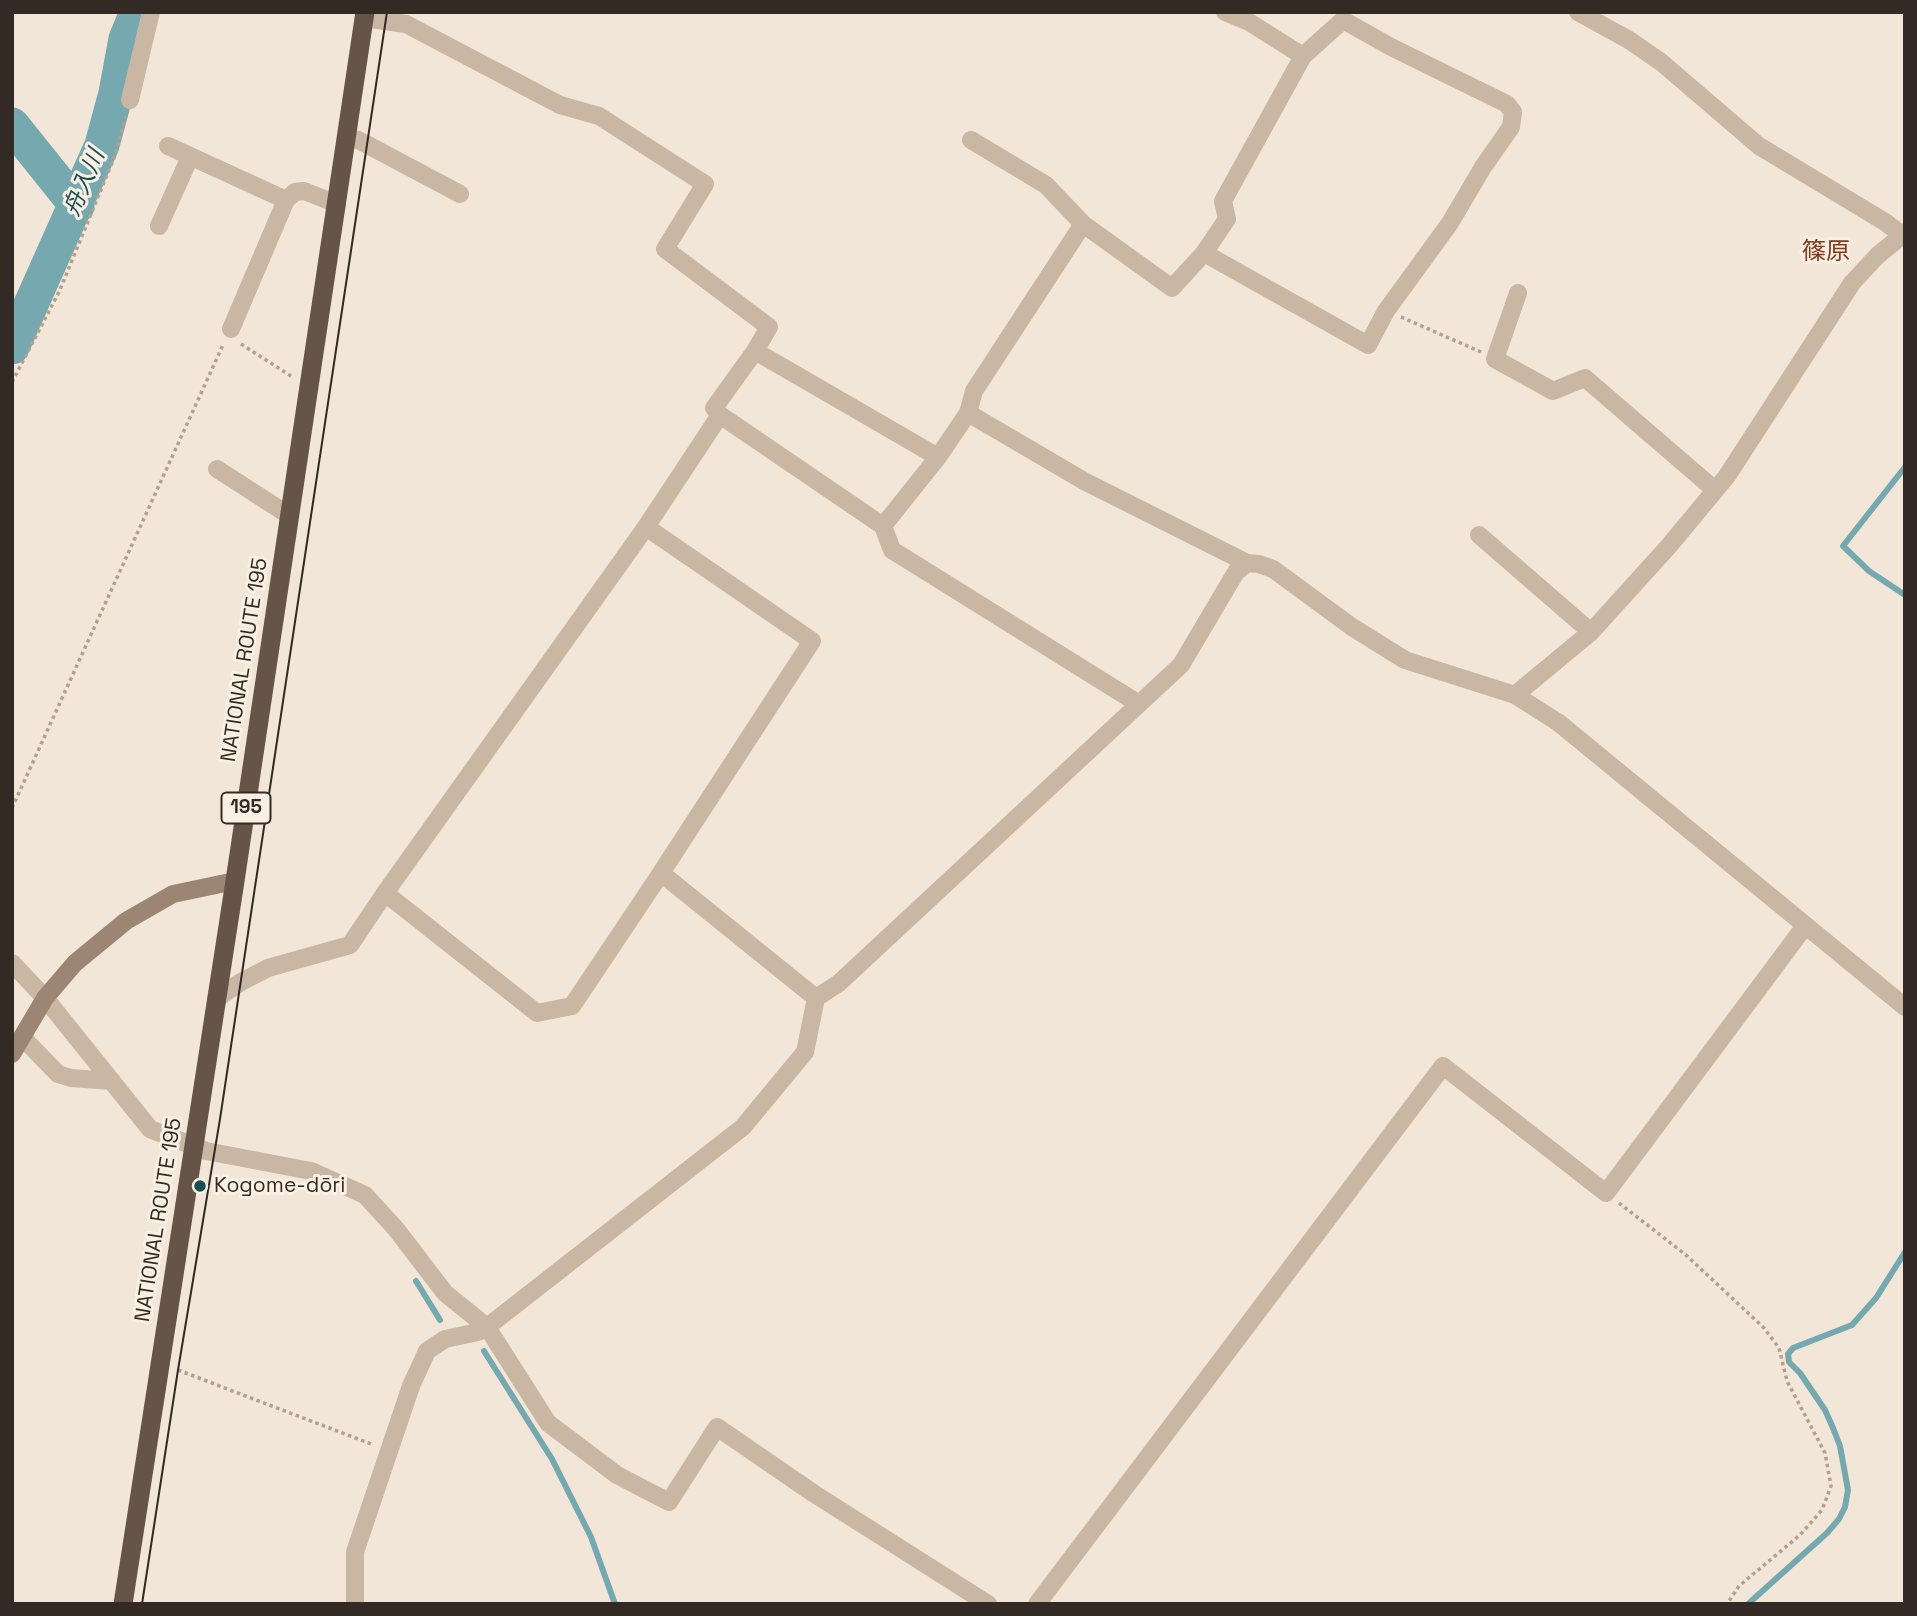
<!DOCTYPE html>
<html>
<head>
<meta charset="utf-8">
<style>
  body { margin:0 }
  #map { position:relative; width:1917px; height:1616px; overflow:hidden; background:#f1e6d7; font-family:"Space Grotesk",sans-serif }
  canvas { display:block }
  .frame { position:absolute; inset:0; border:14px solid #342a25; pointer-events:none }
</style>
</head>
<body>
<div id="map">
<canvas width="1917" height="1616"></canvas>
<div class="frame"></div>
</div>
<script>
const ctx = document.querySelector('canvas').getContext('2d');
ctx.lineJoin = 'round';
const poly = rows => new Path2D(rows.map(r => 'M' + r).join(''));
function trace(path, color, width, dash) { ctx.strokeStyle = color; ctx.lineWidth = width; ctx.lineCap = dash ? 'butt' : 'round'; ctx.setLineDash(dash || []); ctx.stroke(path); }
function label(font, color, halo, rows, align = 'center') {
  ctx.font = font + ' "Space Grotesk","Noto Sans JP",sans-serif'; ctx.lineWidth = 6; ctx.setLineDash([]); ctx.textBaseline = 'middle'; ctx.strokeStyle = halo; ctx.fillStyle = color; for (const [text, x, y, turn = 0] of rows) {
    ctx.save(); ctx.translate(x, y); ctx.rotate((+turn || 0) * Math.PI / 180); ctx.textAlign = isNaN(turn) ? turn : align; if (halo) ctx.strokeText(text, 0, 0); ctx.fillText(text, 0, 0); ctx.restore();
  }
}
trace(poly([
  [1905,467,1843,546,1869,571,1905,595],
  [416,1281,440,1320],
  [484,1351,552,1459,591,1537,615,1604],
  [1748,1604,1827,1533,1839,1519,1845,1507,1848,1490,1840,1446,1833,1428,1825,1410,1800,1373,1789,1362,1788,1354,1793,1348,1852,1325,1876,1298,1905,1252]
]), '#75a9af', 6);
trace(poly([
  [12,125,77,206],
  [12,347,102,145,116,93,126,39,137,12]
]), '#75a9af', 35);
trace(poly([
  [1401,317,1481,352],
  [241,344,291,376],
  [12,382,59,292,114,158,126,116],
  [12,808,223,345],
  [1619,1203,1686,1255,1764,1328,1779,1348,1787,1381,1825,1453,1831,1486,1822,1510,1800,1535,1739,1586,1727,1604],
  [178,1370,374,1445]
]), '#b5a08d', 3.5, [3.5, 3.5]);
trace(poly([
  [1225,12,1249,22,1303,56,1223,201,1227,219,1204,253,1368,345,1386,311,1450,223,1483,167,1511,127,1513,112,1507,104,1393,48,1343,20,1303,56],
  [1578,12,1629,40,1661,62,1759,146,1885,222,1902,235],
  [364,18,406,24,560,105,599,116,705,184,665,249,769,327,755,351],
  [130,100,151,12],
  [347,139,358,140,366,144,460,194],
  [971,140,1046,185,1083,224],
  [168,146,286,200],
  [159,226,190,157],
  [1518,293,1495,359,1553,391,1585,378,1715,490],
  [231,329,286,200,295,192,304,191,337,204],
  [968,413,974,391,1083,224,1172,288,1204,253],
  [720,415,883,526],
  [217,469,290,516],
  [646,527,720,415,714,408,755,351,938,457],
  [1479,535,1591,632],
  [1515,695,1591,632,1668,547,1727,476,1852,283,1877,256,1905,233],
  [1139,704,892,550,883,526,938,457,968,413,1084,481,1247,563],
  [1559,723,1905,1007],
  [661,873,812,641,646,527,385,893,537,1013,572,1006,661,873,816,998],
  [12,963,45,998,150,1129,206,1151,311,1171,365,1195,396,1229,445,1293,487,1327,548,1423,617,1475,669,1502,717,1427,813,1493,988,1604],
  [216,999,241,982,268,968,350,945,385,893],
  [22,1037,58,1074,71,1078,112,1081],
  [1037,1604,1443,1066,1606,1193,1805,926]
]), '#c9b6a3', 18);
trace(poly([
  [355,1604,355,1552,411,1386,427,1351,445,1339,478,1332,487,1327,743,1127,805,1052,816,998,839,983,1181,665,1236,572,1247,563,1259,564,1273,569,1352,627,1405,660,1515,695,1559,723]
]), '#c9b6a3', 18);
trace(poly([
  [12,1054,45,998,75,963,126,921,173,894,235,881]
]), '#9d8574', 18);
trace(poly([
  [123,1604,235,881,365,12]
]), '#665449', 19);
trace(poly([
  [142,1604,178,1370,220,1119,387,12]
]), '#342a25', 2);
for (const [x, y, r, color] of [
  [200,1186,7,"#1a4e56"]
]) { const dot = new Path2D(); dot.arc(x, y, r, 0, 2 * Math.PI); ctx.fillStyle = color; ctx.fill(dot); trace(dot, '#f9f0e3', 2.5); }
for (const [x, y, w] of [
  [246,808,49]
]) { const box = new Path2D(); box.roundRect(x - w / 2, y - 15.5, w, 31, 5); ctx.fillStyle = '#f9f0e3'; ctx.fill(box); trace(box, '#342a25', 2); }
label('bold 19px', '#342a25', null, [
  ["195",246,808]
]);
label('21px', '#342a25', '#f9f0e3', [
  ["NATIONAL ROUTE 195",245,660,-81],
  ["NATIONAL ROUTE 195",159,1220,-81]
]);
label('21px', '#342a25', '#f9f0e3', [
  ["Kogome-dōri",214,1186]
], 'left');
label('italic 23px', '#1a4e56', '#f9f0e3', [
  ["舟入川",85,183,-67]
]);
label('24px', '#843b1d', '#f9f0e3', [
  ["篠原",1826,252]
]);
</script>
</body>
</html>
